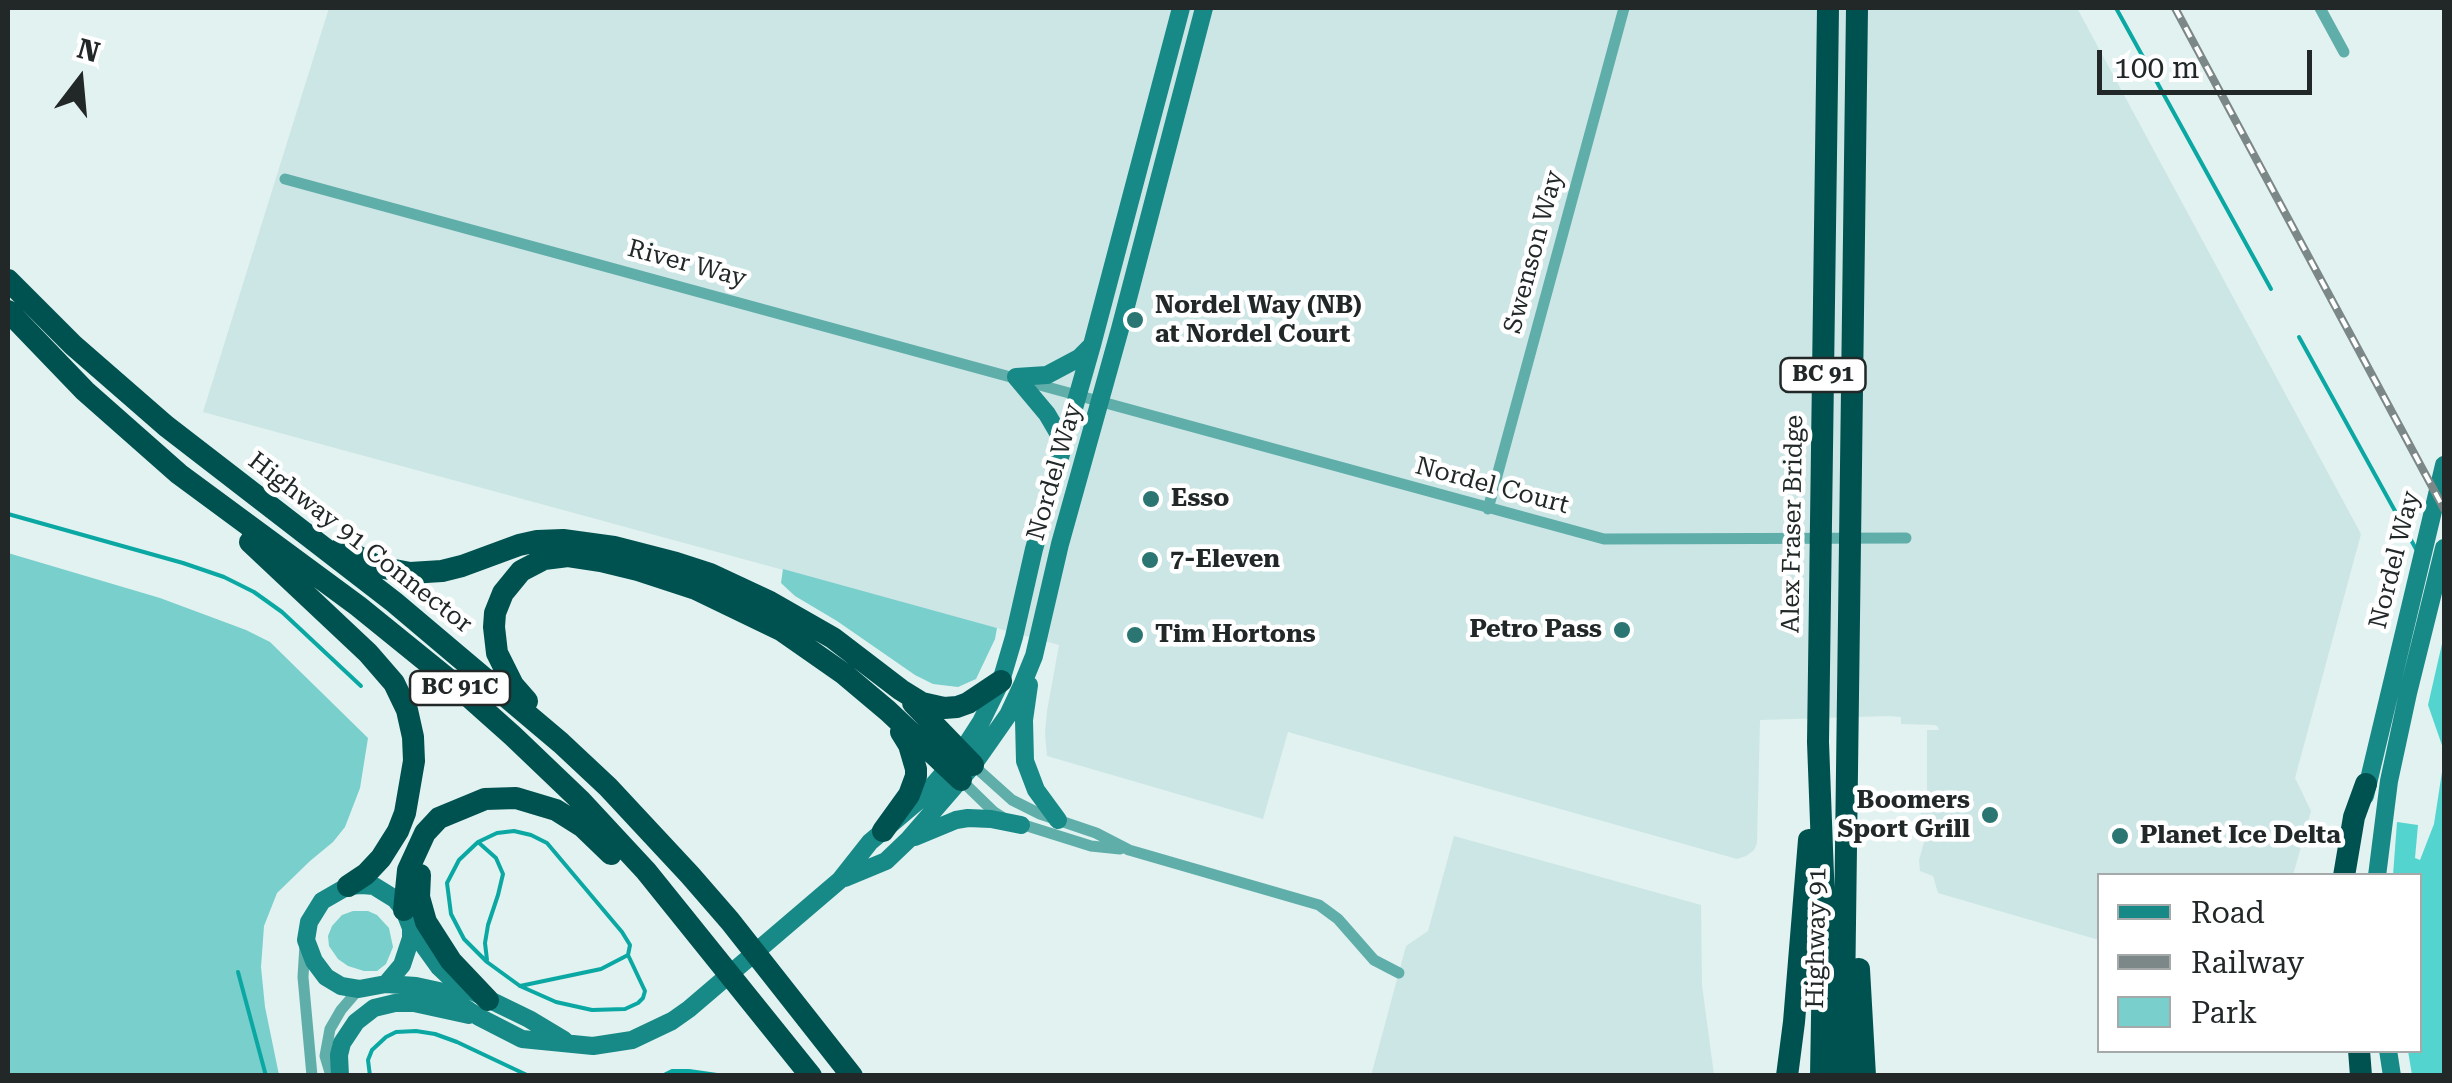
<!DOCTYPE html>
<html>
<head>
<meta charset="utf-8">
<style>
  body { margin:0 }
  #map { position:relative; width:2452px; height:1083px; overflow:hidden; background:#e1f2f0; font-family:"Roboto Serif",serif }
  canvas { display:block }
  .frame { position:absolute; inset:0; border:10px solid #212827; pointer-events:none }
  .legend { position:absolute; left:2097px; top:873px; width:325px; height:180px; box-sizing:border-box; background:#fff; border:2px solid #a6a9a9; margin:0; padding:12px 18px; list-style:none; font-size:30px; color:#212827 }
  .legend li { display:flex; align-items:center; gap:20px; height:50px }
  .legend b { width:50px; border:2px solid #a6a9a9 }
  .north { position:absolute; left:30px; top:30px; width:100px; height:100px; -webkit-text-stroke:8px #fff; paint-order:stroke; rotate:16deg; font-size:28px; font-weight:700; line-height:40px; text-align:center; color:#212827 }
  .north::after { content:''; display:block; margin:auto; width:35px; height:45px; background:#212827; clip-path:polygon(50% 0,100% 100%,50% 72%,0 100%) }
  .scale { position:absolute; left:2097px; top:50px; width:215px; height:45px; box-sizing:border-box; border:5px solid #212827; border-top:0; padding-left:12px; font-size:30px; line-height:35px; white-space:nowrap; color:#212827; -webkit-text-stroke:8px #fff; paint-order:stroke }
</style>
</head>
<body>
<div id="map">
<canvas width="2452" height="1083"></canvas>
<div class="frame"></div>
<ul class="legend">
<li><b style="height:12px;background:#178986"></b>Road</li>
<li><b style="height:12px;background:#7c8887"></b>Railway</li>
<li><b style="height:28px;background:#78cfcb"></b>Park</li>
</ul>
<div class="north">N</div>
<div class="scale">100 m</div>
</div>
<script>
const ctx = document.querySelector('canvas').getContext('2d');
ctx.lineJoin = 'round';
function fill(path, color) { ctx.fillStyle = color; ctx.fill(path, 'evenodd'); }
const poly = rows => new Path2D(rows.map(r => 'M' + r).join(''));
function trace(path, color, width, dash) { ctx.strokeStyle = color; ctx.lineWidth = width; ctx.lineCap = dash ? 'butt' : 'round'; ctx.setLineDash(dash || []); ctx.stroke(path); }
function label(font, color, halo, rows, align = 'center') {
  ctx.font = font + ' "Roboto Serif",serif'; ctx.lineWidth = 9; ctx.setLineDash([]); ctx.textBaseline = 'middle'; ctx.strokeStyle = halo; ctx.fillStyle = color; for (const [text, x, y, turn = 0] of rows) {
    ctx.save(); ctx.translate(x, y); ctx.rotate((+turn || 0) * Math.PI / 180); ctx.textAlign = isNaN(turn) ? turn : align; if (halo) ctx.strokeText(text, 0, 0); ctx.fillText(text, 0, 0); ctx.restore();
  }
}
fill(poly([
  [329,8,2077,8,2361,534,2295,778,2311,811,2293,875,2100,876,2099,940,1938,893,1933,876,1920,871,1919,860,1928,828,1918,825,1927,790,1927,730,1939,730,1938,727,1935,725,1901,724,1901,717,1888,716,1760,720,1757,843,1754,850,1746,856,1737,859,1288,732,1263,819,1047,756,1045,733,1047,711,1059,645,203,412],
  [1454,836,1701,905,1702,985,1714,1075,1371,1076,1406,946,1428,931]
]), '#cce6e5');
fill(poly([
  [8,553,160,598,246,630,270,642,368,738,360,788,345,827,333,842,310,861,277,893,264,926,261,967,265,1007,279,1075,8,1075],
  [783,569,997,628,995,639,976,679,958,687,933,684,915,675,837,621,795,596,781,583],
  [353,911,368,911,377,915,389,928,393,947,386,964,377,971,364,971,348,966,338,959,329,946,328,936,332,926,342,915]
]), '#78cfcb');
fill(poly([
  [2444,635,2444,751,2428,705],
  [2444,759,2444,1075,2412,1075,2408,1051,2420,1050,2420,876,2393,875,2397,822,2418,825,2415,858,2420,860,2434,824]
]), '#54d4cf');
trace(poly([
  [2116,8,2271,289],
  [2299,337,2416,549],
  [8,514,183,563,224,577,254,592,282,612,361,686],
  [478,842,496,858,503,874,498,895,488,925,485,943,487,960],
  [238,972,266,1076],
  [520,986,601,969,628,955,630,945,622,932,547,843,531,835,514,831,497,833,478,842,459,860,447,883,451,914,464,939,487,962,520,986,556,1002,592,1010,625,1009,638,1003,643,998,645,991,628,955],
  [370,1076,368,1060,372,1050,386,1037,396,1032,416,1031,435,1034,457,1042,529,1076],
  [662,1076,672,1071,689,1071,724,1076]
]), '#0ba8a3', 4);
trace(poly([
  [2320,8,2344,52],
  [285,179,1604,539,1906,538],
  [1488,509,1624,8],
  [973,765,1012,800,1040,814,1096,833,1129,850,1319,905,1338,919,1374,960,1399,973],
  [961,780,994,812,1005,819,1091,846,1120,849],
  [305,945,303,977,312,1076],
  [331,1076,325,1056,330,1029,341,1010,359,989]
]), '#60aeaa', 11);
trace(poly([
  [1016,377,1047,375,1079,358,1092,345],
  [1016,377,1047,414,1064,443],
  [1029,685,1024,720,1025,761,1036,790,1058,820],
  [2365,796,2444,465],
  [915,837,956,820,968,818,991,819,1021,825],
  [2377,876,2389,781,2408,693,2444,548],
  [845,878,886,861,909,839,973,765,1008,715,1023,683,1034,656,1060,544,1120,329,1204,8],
  [362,885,374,886,395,899,404,910,411,928,411,938,402,965,386,984,359,989,341,986,326,977,314,961,306,940,309,922,322,901,348,886,362,885],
  [411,928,439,967,457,984,529,1019,564,1040],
  [386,984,416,986,439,991,479,1017,522,1039,593,1046,632,1040,672,1021,689,1009,840,880,870,842,923,797,961,753,981,722,1001,681,1014,637,1034,549,1092,345,1181,8],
  [2388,1050,2392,1076],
  [340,1076,339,1055,342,1043,356,1022,374,1008,395,1003,414,1003,469,1015]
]), '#178986', 18);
trace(poly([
  [8,280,73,345,166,426,394,602,561,743,608,787,690,875,730,921,852,1076],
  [8,311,85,391,179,474,358,606,458,687,513,736,581,801,646,871,811,1076],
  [250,542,368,653,394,683,407,710,413,737,414,761,405,813,398,831,381,858,366,874,348,886],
  [341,548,379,567,410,573,442,571,462,566,519,545,537,541,563,540,614,547,676,563,710,574,770,602,833,638,901,690,922,703,944,708,957,707,968,703,1001,681],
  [527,701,513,685,497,653,494,627,495,613,503,593,521,571,544,559,568,556,601,561,638,570,696,589,781,630,844,674,888,711,961,780],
  [913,703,973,765],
  [883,831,909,795,916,776,916,769,909,745,901,732],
  [420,875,419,897,426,922,451,961,488,1000],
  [2344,876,2354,817,2366,784],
  [404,910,408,870,425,833,439,818,485,799,516,798,556,810,583,827,611,854],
  [1859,969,1865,1076],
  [2359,1050,2361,1076],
  [1787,1076,1794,1022,1809,840],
  [1821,1076,1824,902,1818,742,1828,8],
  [1843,1076,1857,8]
]), '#005250', 22);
const rail = poly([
  [2175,8,2444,509]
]);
trace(rail, '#7c8887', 8);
trace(rail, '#fff', 4, [11]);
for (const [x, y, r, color] of [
  [1135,320,10,"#2b7572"],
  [1151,499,10,"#2b7572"],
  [1150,560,10,"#2b7572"],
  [1622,630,10,"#2b7572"],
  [1135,635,10,"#2b7572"],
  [1990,815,10,"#2b7572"],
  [2120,836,10,"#2b7572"]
]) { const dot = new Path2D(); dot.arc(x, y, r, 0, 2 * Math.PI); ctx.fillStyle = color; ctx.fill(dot); trace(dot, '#fff', 4); }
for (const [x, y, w] of [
  [1823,375,85],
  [460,688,100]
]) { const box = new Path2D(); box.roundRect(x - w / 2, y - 17, w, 34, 8); ctx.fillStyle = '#fff'; ctx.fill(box); trace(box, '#212827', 2.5); }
label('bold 22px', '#212827', null, [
  ["BC 91",1823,375],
  ["BC 91C",460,688]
]);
label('25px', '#212827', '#fff', [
  ["Swenson Way",1534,252,-75],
  ["River Way",687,264,15],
  ["Nordel Way",1055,472,-74],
  ["Nordel Court",1492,486,15],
  ["Alex Fraser Bridge",1793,524,-89],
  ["Highway 91 Connector",360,543,38],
  ["Nordel Way",2395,560,-76],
  ["Highway 91",1817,938,-89]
]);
label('bold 25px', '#212827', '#fff', [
  ["Nordel Way (NB)",1155,306],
  ["at Nordel Court",1155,335],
  ["Esso",1171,499],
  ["7-Eleven",1170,560],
  ["Petro Pass",1602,630,"right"],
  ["Tim Hortons",1155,635],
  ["Boomers",1970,801,"right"],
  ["Sport Grill",1970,830,"right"],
  ["Planet Ice Delta",2140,836]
], 'left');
</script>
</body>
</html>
